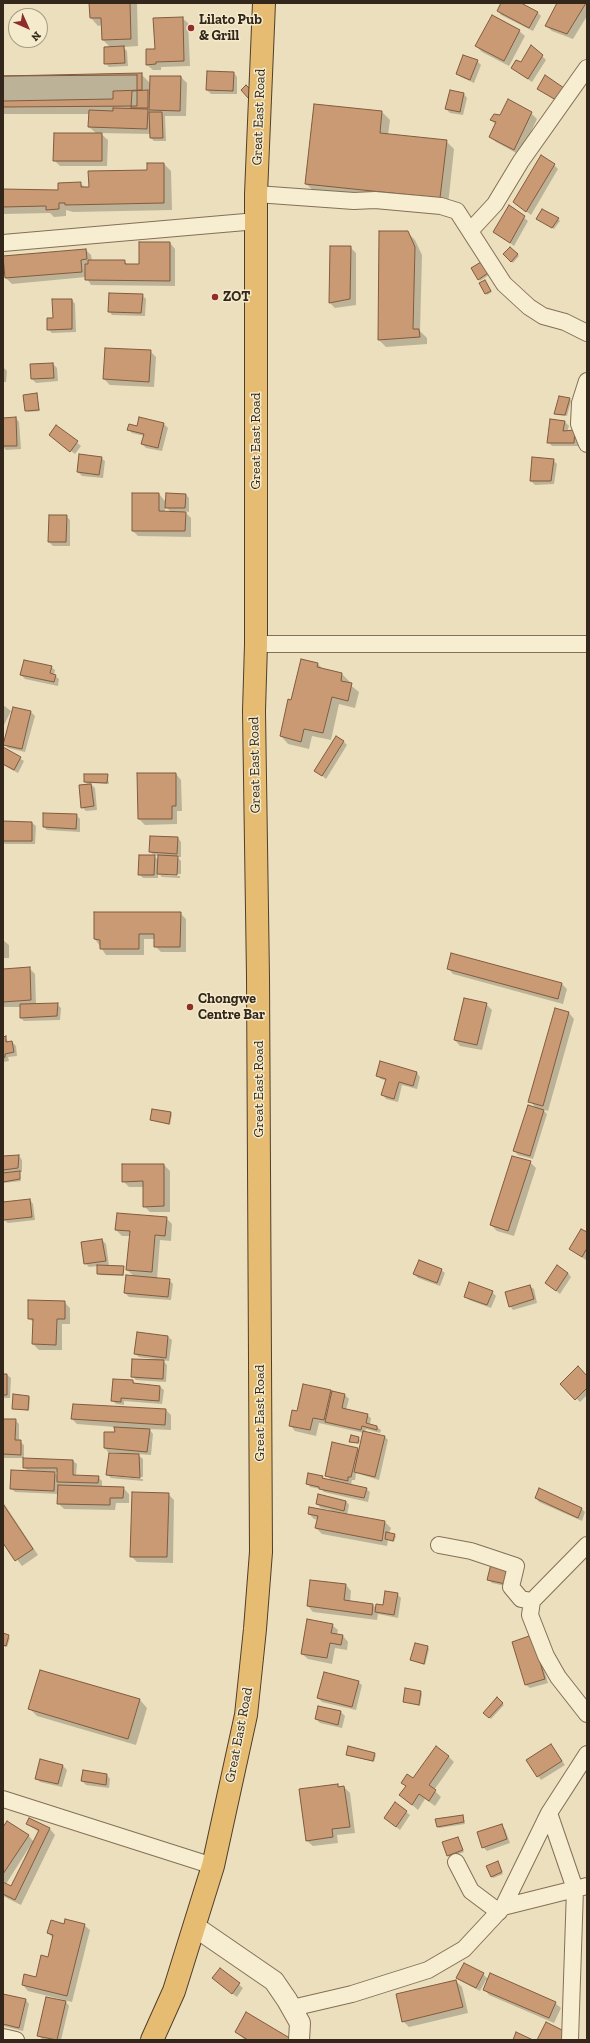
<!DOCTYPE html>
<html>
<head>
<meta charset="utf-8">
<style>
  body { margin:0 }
  #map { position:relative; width:590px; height:2043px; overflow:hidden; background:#ecdfbd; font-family:"Zilla Slab",serif }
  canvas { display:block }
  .frame { position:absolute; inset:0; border:4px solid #33271b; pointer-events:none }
  .north { position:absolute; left:8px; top:8px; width:40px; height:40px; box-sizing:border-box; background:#f4eacc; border:1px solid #a79c85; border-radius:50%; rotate:135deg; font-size:11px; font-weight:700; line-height:16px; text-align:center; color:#33271b }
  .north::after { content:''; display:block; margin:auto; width:14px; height:18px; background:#902c29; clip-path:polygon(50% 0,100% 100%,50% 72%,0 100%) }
</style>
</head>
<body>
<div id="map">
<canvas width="590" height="2043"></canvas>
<div class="frame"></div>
<div class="north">N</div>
</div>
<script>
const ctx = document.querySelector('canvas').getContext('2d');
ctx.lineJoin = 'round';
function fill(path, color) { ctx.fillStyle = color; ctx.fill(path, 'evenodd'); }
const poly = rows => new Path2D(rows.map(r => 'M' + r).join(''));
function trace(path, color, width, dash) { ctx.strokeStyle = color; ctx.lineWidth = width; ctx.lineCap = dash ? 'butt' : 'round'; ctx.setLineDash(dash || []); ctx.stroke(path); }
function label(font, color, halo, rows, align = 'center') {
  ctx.font = font + ' "Zilla Slab",serif'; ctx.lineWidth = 3; ctx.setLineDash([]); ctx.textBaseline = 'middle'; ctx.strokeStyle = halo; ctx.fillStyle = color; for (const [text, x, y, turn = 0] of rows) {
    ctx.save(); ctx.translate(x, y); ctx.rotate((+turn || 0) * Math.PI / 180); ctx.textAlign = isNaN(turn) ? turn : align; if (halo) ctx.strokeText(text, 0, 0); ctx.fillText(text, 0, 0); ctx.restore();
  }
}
fill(poly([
  [98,3,137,3,138,46,123,47,127,51,128,66,109,67,105,63,111,48,103,40,102,25,98,26,91,18],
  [502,3,519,3,537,12,541,16,533,31,501,15,498,11],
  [558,3,587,3,587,16,573,39,552,31,546,26],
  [182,18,188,23,190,66,161,67,161,70,153,70,147,65,156,50],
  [519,31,525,36,509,66,482,52,476,46],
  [542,56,546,60,532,82,516,71],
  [477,61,481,65,474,83,461,77,457,74],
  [234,73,237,77,237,94,211,94,207,90],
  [141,74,150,83,181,77,187,83,186,116,165,116,166,141,154,141,151,138,151,134,100,133,108,140,107,166,60,166,54,160,97,134,89,127,90,114,3,114,3,76],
  [546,76,560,103,538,89],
  [464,94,467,98,463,115,450,113,446,109],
  [315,105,382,112,390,120,388,135,446,141,454,149,448,205,314,191,306,184],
  [531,113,537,119,520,155,496,142,490,137,496,125,491,120,501,116],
  [164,164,171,171,172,210,73,212,66,210,66,216,54,217,50,213,3,214,3,191,59,191,81,184,86,188,148,171],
  [554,165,558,169,531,215,514,202],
  [510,206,528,221,514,246,495,232],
  [537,219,558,219,560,221,554,229],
  [407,232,415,240,422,255,420,331,427,338,427,344,386,347,379,340],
  [170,243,175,249,175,286,91,285,86,277,12,284,6,278,4,256,86,250,91,255,92,261,124,261,128,265,140,265],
  [350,247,356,253,356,305,335,308,330,303],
  [510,248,519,256,513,263,504,254],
  [481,263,489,275,480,281,479,279],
  [486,282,492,292,487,295,486,293],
  [142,295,146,299,145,316,112,315,109,311],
  [72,300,75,304,76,332,52,333,48,329,54,319],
  [106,349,150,351,156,357,154,387,110,385,104,379],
  [53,364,57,368,58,381,36,383,32,379,31,365],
  [3,367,7,371,6,382,3,382],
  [36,394,40,411,28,412,26,411],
  [570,399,571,401,567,416,557,415,556,414],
  [16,418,19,422,21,449,6,450,3,447,3,419],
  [140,418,164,424,168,428,162,451,146,448,142,444,144,436,132,433,129,430,138,427],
  [551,420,565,422,569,426,567,432,578,435,578,446,552,446,548,442],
  [57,426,81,446,75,454,54,438],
  [80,455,101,458,105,461,103,478,82,476,78,472],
  [553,460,557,464,554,484,535,485,531,481],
  [133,494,159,494,166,502,186,495,189,498,189,512,184,511,191,518,191,537,138,536,133,531],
  [165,506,171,512,165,512],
  [66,516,70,520,70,546,53,546,49,542],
  [318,664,324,670,342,674,350,682,349,684,359,692,355,708,339,704,331,740,312,736,309,749,288,744,281,736,292,701],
  [51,667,55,670,54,675,59,679,58,686,25,679,21,675],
  [3,705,11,711,3,727],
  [14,708,31,712,35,716,25,752,8,748,4,744],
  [344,742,347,745,326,779,315,770],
  [3,748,24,761,18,773,3,765],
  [176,774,181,780,182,811,177,811,177,824,145,825,139,819],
  [107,775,109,784,90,783,95,788,97,810,86,811,82,807,88,785,85,782],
  [76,815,80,819,80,832,47,830,44,827],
  [3,822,32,823,36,826,35,844,5,844,3,842],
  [178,838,181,842,181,857,177,857,181,861,181,874,160,873,160,875,180,876,180,878,162,877,158,873,158,878,143,878,139,874,154,856,159,861,159,856,154,855,150,852],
  [180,913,186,919,186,952,161,952,155,946,155,939,144,939,144,955,106,955,95,939],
  [3,940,9,945,9,958,3,958],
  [29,968,35,974,36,1005,57,1004,61,1008,60,1020,24,1021,21,1018,21,1007,3,1007,3,970],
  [448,968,562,984,567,989,563,1004,453,974],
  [486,1004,492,1010,482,1050,460,1046,455,1040],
  [569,1013,574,1019,548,1111,542,1109,547,1114,533,1159,518,1155,514,1151,536,1108,530,1101],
  [5,1037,9,1043,12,1042,16,1046,17,1056,8,1057,9,1061,3,1062,3,1038],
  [417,1073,420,1077,417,1089,402,1085,398,1102,386,1099,383,1095,387,1081,381,1079,377,1076],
  [170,1113,172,1114,170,1125,151,1119],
  [19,1156,22,1160,22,1172,19,1172,21,1181,3,1183,3,1157],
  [530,1162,536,1168,514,1236,497,1231,491,1225],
  [164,1165,170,1171,170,1212,150,1212,144,1206,144,1187,129,1187,123,1181],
  [30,1200,33,1204,35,1220,8,1223,4,1220,3,1203],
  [166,1218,172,1224,171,1241,160,1240,157,1279,169,1280,173,1284,171,1300,129,1297,125,1293,135,1277,127,1270,130,1236,122,1236,116,1230],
  [587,1233,587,1258,586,1260,570,1249],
  [102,1240,106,1244,109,1266,123,1267,124,1276,100,1275,98,1266,89,1267,85,1263],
  [441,1270,445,1273,440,1286,418,1278,414,1274],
  [568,1273,571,1277,560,1294,546,1283],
  [530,1286,534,1289,537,1303,513,1310,510,1306],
  [492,1292,496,1296,491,1308,469,1300,465,1296],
  [64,1302,70,1308,70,1324,62,1324,62,1350,39,1350,33,1344,34,1323,29,1318],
  [168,1337,172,1340,169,1361,162,1360,167,1365,166,1382,136,1380,132,1376,154,1359,139,1357,135,1354],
  [3,1375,7,1375,11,1378,10,1398,3,1398],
  [587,1377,587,1395,580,1402,561,1384],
  [133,1381,136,1385,160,1387,164,1390,162,1404,124,1401,124,1405,116,1404,112,1400],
  [330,1390,345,1395,349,1399,346,1410,367,1415,371,1418,370,1425,377,1427,381,1430,380,1433,366,1429,365,1432,385,1437,388,1440,379,1480,356,1473,355,1480,352,1480,351,1485,366,1489,370,1492,368,1502,324,1492,321,1489,310,1487,307,1483,322,1477,325,1480,332,1481,326,1475,357,1448,360,1451,364,1433,319,1423,316,1436,295,1431,290,1425,298,1412],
  [28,1396,30,1398,29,1411,13,1408],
  [166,1410,171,1415,171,1430,149,1429,153,1434,151,1455,137,1454,143,1459,143,1477,110,1474,110,1476,143,1479,143,1481,111,1478,107,1474,120,1454,120,1453,108,1452,105,1448,116,1433,115,1427,77,1424,72,1419],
  [3,1420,15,1420,19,1424,19,1441,24,1445,24,1458,3,1458],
  [358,1438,360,1440,359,1444,350,1441],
  [24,1459,73,1461,77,1464,76,1476,98,1477,102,1481,102,1487,123,1488,129,1494,129,1503,116,1503,115,1510,64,1509,58,1503,59,1494,15,1492,11,1488,29,1472,24,1467],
  [53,1472,58,1472,58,1476],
  [540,1489,582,1509,585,1512,582,1521,539,1502,536,1498],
  [168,1494,174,1500,173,1563,137,1562,131,1556],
  [346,1501,349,1505,347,1515,385,1522,391,1528,389,1533,396,1536,394,1542,388,1540,387,1546,322,1534,316,1528,318,1520,314,1519,309,1514,331,1512,331,1510,321,1508,317,1504],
  [3,1502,38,1555,22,1566,3,1541],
  [491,1566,514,1588,492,1583,489,1580],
  [346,1585,351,1591,350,1602,373,1605,377,1609,384,1606,397,1594,401,1598,398,1618,378,1614,377,1620,313,1612,308,1606],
  [332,1625,338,1630,337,1635,343,1636,348,1642,347,1650,335,1648,332,1664,308,1659,302,1654],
  [3,1634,10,1638,7,1647,3,1646],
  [535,1640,548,1683,530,1688,526,1685,513,1642],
  [428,1647,429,1649,425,1665,411,1660],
  [41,1671,140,1700,147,1708,136,1745,37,1716,29,1708],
  [358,1682,362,1685,356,1710,322,1702,318,1698],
  [421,1692,422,1694,420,1706,404,1701],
  [497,1699,504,1705,491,1719,484,1713],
  [319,1707,341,1712,345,1716,342,1728,320,1723,316,1719],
  [551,1745,565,1765,541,1780,527,1760],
  [374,1754,376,1755,374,1762,347,1755],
  [448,1756,454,1762,434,1790,441,1797,435,1806,425,1799,418,1810,400,1795,406,1787,403,1783,413,1780],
  [41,1761,63,1766,67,1770,62,1787,40,1782,36,1778],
  [107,1775,110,1779,109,1788,86,1785,82,1781],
  [337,1785,340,1788,344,1787,350,1793,355,1833,337,1835,338,1843,313,1846,307,1841],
  [406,1812,410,1815,400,1830,385,1818],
  [463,1816,465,1824,439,1828,438,1827],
  [30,1819,50,1829,55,1835,21,1905,3,1896,3,1883,5,1882,3,1881,3,1829,28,1835,34,1842,39,1832,27,1824],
  [30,1846,12,1887,6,1884],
  [501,1826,505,1829,510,1843,487,1851,483,1847],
  [458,1838,464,1852,449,1857,448,1855],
  [497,1862,503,1874,493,1878,491,1876],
  [64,1925,84,1925,90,1930,72,2002,28,1991,23,1985,37,1978,48,1958,53,1938,48,1933],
  [464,1964,483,1974,488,1979,555,2003,561,2008,554,2023,489,1995,484,1989,488,1980,486,1980,480,1991,461,1981,457,1978],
  [220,1969,243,1988,237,1997,217,1982],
  [456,1981,462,1987,468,2013,409,2027,403,2021],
  [3,1995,26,2000,29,2004,23,2031,3,2026],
  [66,2002,69,2006,61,2040,42,2039,38,2035],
  [236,2032,291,2040,245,2040]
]), '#0003');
const building = poly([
  [89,3,130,3,131,39,102,40,101,18,90,18,89,3],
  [501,3,521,3,538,12,529,28,497,11,501,3],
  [557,3,586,3,567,34,545,26,557,3],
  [492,15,520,30,504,61,475,46,492,15],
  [183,17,184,61,156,62,156,64,146,65,146,49,155,49,153,18,183,17],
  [531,45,543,55,528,79,511,68,516,60,521,62,531,45],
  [124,46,125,63,104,64,104,47,124,46],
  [463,55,478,60,470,80,456,74,463,55],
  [207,71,234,72,233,91,206,90,207,71],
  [142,73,142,90,113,91,113,99,3,101,3,76,142,73],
  [137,75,137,106,3,107,3,76,137,75],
  [545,75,564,88,556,100,537,89,545,75],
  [150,76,181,76,180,111,149,110,150,76],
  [246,85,255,94,249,99,241,90,246,85],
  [148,90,148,108,131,108,132,91,148,90],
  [450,90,464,93,460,112,445,109,450,90],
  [508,99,532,112,514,150,489,137,496,122,490,120,494,114,500,115,508,99],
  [314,104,382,111,380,133,447,140,440,198,305,184,314,104],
  [113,108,148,109,147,129,88,127,89,110,113,111,113,108],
  [149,112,162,112,163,138,150,138,149,112],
  [54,133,102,133,102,161,53,161,54,133],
  [541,155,555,164,526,212,513,202,541,155],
  [147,163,164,163,164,203,65,205,65,203,59,203,59,209,46,210,46,206,3,207,3,189,58,190,58,183,81,182,81,187,89,187,88,171,147,170,147,163],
  [509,205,525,216,510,243,493,232,509,205],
  [542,209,559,218,552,228,536,219,542,209],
  [379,231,408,231,415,247,413,329,419,329,420,337,378,340,379,231],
  [139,242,170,242,170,281,85,280,85,264,88,264,88,260,125,260,125,264,139,264,139,242],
  [330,246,351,246,350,299,329,303,330,246],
  [510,247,518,254,511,262,503,254,510,247],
  [86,249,87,259,81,260,82,272,5,278,3,256,86,249],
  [481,262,488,273,478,280,471,268,481,262],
  [485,280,491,291,485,294,479,283,485,280],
  [109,293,143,294,141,313,108,312,109,293],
  [52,299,72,299,72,329,47,330,47,318,53,318,52,299],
  [105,348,151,350,149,382,103,379,105,348],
  [53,363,54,378,31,379,30,364,53,363],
  [37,393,39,410,25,411,23,395,37,393],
  [559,396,570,398,565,415,554,414,559,396],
  [16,417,17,446,3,446,3,418,16,417],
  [139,417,164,423,158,448,141,444,144,434,127,430,129,424,137,426,139,417],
  [550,419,565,421,563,431,575,430,574,443,547,443,550,419],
  [56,425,78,441,70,452,49,435,56,425],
  [79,454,102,457,99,475,77,472,79,454],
  [532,457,554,459,551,481,530,481,532,457],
  [132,493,159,493,159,511,186,512,185,531,132,531,132,493],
  [166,493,186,494,185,508,165,508,166,493],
  [49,515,67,515,66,542,48,542,49,515],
  [301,659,318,663,317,667,342,673,341,681,352,683,348,701,332,697,323,733,304,729,301,742,280,736,288,699,291,700,301,659],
  [24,660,52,666,50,673,56,675,54,682,20,675,24,660],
  [13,707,31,711,22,749,3,745,13,707],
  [336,736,344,741,322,776,314,771,336,736],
  [3,747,21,757,14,770,3,764,3,747],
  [137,773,176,773,176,806,172,806,172,819,138,819,137,773],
  [84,774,108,774,107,783,84,782,84,774],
  [91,784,94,806,81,808,79,785,91,784],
  [43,813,77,814,76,829,43,827,43,813],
  [3,821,32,822,32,841,3,841,3,821],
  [150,836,178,837,177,854,149,852,150,836],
  [139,855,155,855,154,875,138,875,139,855],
  [158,855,178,856,177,875,157,874,158,855],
  [94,912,181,912,180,947,154,947,154,934,139,934,139,949,100,949,100,940,94,939,94,912],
  [451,953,562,983,558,999,447,969,451,953],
  [30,967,31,1000,3,1002,3,969,30,967],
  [464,998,487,1003,477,1045,454,1040,464,998],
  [58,1003,57,1016,20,1018,20,1004,58,1003],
  [555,1008,569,1012,543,1106,528,1102,555,1008],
  [6,1036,6,1042,12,1041,14,1052,5,1054,5,1057,3,1058,3,1037,6,1036],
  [380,1061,417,1072,413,1086,399,1082,394,1099,381,1095,386,1079,376,1076,380,1061],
  [528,1105,544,1110,530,1156,513,1151,528,1105],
  [152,1109,171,1112,169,1124,150,1120,152,1109],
  [19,1155,18,1168,3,1170,3,1156,19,1155],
  [512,1156,531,1161,508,1231,490,1225,512,1156],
  [122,1164,164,1164,164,1206,143,1207,143,1181,122,1182,122,1164],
  [20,1171,20,1179,3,1182,3,1173,20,1171],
  [30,1199,32,1217,3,1220,3,1202,30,1199],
  [117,1213,167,1217,165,1236,155,1235,152,1272,126,1270,130,1231,115,1230,117,1213],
  [581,1229,587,1232,587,1248,582,1257,569,1249,581,1229],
  [102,1239,106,1261,84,1264,81,1242,102,1239],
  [419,1260,442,1269,437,1283,413,1274,419,1260],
  [97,1265,124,1266,123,1275,97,1274,97,1265],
  [557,1265,568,1273,556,1291,545,1283,557,1265],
  [126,1275,170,1279,168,1297,124,1293,126,1275],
  [469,1282,493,1291,487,1305,464,1297,469,1282],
  [530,1285,534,1299,509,1307,505,1292,530,1285],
  [28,1300,65,1301,65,1319,57,1319,56,1345,32,1344,33,1319,28,1319,28,1300],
  [137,1332,168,1336,166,1358,134,1354,137,1332],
  [132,1359,164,1360,163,1379,131,1377,132,1359],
  [578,1366,587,1376,587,1388,575,1400,560,1384,578,1366],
  [3,1374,7,1374,7,1395,3,1395,3,1374],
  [113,1379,133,1380,133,1383,160,1386,159,1401,121,1398,121,1402,111,1401,113,1379],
  [303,1384,331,1390,324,1420,313,1418,310,1430,289,1426,292,1410,297,1411,303,1384],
  [332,1391,345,1394,342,1408,368,1414,366,1423,377,1426,377,1430,362,1426,361,1430,325,1422,332,1391],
  [13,1394,29,1396,28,1410,12,1409,13,1394],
  [73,1404,166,1409,165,1425,71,1419,73,1404],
  [3,1419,16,1419,15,1440,21,1440,21,1455,3,1454,3,1419],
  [114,1427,150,1429,147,1452,104,1448,104,1432,115,1432,114,1427],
  [363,1431,385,1436,375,1477,354,1472,363,1431],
  [351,1435,359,1437,358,1443,349,1442,351,1435],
  [332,1442,358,1448,351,1477,348,1477,348,1481,325,1476,332,1442],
  [109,1453,139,1454,140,1478,106,1475,109,1453],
  [23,1458,73,1460,73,1475,99,1476,98,1483,57,1482,57,1468,23,1468,23,1458],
  [11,1470,55,1472,54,1491,10,1489,11,1470],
  [308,1473,323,1476,322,1478,367,1488,364,1498,319,1489,319,1487,306,1484,308,1473],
  [58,1485,124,1487,123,1498,110,1498,110,1505,57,1504,58,1485],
  [539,1488,582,1508,578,1518,535,1498,539,1488],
  [132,1492,169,1493,167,1557,130,1557,132,1492],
  [318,1494,346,1501,344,1511,316,1504,318,1494],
  [3,1504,33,1549,15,1561,3,1543,3,1504],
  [309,1507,385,1521,382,1541,315,1528,318,1516,308,1514,309,1507],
  [386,1532,395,1534,393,1541,385,1539,386,1532],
  [491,1564,514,1569,510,1585,487,1580,491,1564],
  [310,1580,346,1584,344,1600,373,1604,372,1615,307,1606,310,1580],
  [385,1591,398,1593,394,1615,375,1612,376,1604,383,1605,385,1591],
  [307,1619,333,1624,331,1633,343,1635,341,1645,330,1643,327,1658,301,1654,307,1619],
  [3,1633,9,1635,6,1646,3,1645,3,1633],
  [532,1635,545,1679,525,1685,512,1642,532,1635],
  [415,1643,428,1646,424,1664,410,1660,415,1643],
  [40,1670,140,1699,128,1739,28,1709,40,1670],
  [324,1672,359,1681,352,1707,317,1698,324,1672],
  [405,1688,421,1691,419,1705,403,1702,405,1688],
  [497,1697,503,1703,489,1718,483,1713,497,1697],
  [318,1706,341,1711,338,1725,315,1719,318,1706],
  [551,1744,562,1761,537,1777,526,1760,551,1744],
  [348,1746,375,1753,373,1761,346,1755,348,1746],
  [436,1746,449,1756,429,1785,436,1790,429,1801,419,1794,412,1805,399,1795,406,1786,401,1783,407,1774,413,1778,436,1746],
  [40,1759,63,1765,58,1784,35,1779,40,1759],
  [83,1770,107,1774,106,1785,81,1781,83,1770],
  [338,1784,338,1787,344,1786,350,1827,332,1829,333,1837,306,1841,299,1789,338,1784],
  [395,1802,407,1811,396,1827,384,1818,395,1802],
  [463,1815,464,1822,437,1827,435,1819,463,1815],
  [29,1818,50,1828,15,1900,3,1894,3,1882,11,1886,39,1830,26,1824,29,1818],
  [7,1821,29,1835,3,1874,3,1827,7,1821],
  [502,1824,507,1839,482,1848,477,1832,502,1824],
  [458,1837,463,1850,447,1856,442,1842,458,1837],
  [498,1861,502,1872,491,1877,486,1866,498,1861],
  [65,1919,85,1924,67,1996,22,1985,24,1974,36,1977,41,1955,48,1957,53,1935,47,1933,51,1920,64,1924,65,1919],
  [464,1963,484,1973,476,1988,456,1978,464,1963],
  [220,1968,240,1983,232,1994,212,1978,220,1968],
  [490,1973,556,2002,549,2018,483,1990,490,1973],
  [456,1980,463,2007,402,2022,396,1994,456,1980],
  [3,1994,26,1999,19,2028,3,2024,3,1994],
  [46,1997,66,2001,57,2040,37,2036,46,1997],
  [246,2012,293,2040,248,2040,235,2032,246,2012],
  [546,2022,566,2032,562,2040,537,2040,546,2022],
  [516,2032,533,2040,513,2040,516,2032]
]);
fill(building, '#c99a74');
trace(building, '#815b3e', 1);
const minor = poly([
  [256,194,354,201,375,200,441,206,457,211,504,284,529,307,543,316,565,322,587,333],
  [470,231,495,204,521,161,587,68],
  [3,243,257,221],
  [587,381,580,403,579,424,587,444],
  [256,644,587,644],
  [439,1545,471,1551,516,1566,511,1587,521,1599,532,1601],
  [587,1545,532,1601,530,1615,546,1656,558,1677,587,1714],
  [3,1799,213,1866],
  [549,1813,575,1889,570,2040],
  [456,1862,471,1891,499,1912],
  [503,1907,587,1886],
  [292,2008,352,1994,428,1970,464,1949,503,1907,549,1813,587,1754],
  [3,2037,16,2040]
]);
const tertiary = poly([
  [194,1926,274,1981,287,2000,300,2023,299,2040]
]);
const trunk = poly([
  [152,2040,174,1991,213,1866,246,1715,255,1629,261,1552,258,977,254,711,256,644,256,194,264,3]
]);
trace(minor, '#837057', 18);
trace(tertiary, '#837057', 22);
trace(trunk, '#503e2c', 24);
trace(minor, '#f7edd0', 16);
trace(tertiary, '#f7edd0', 20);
trace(trunk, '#e5bc71', 22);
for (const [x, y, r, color] of [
  [191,28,4,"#902c29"],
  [215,297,4,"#902c29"],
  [190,1007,4,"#902c29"]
]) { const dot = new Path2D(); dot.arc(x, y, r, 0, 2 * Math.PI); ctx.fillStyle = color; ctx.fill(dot); trace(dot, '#f4eacc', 1.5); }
label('bold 14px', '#33271b', '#f4eacc', [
  ["Lilato Pub",199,20],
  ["& Grill",199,36],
  ["ZOT",223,297],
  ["Chongwe",198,999],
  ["Centre Bar",198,1015]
], 'left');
label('14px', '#33271b', '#f4eacc', [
  ["Great East Road",259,117,-88],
  ["Great East Road",256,441,-90],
  ["Great East Road",255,765,-91],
  ["Great East Road",259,1089,-90],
  ["Great East Road",260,1413,-90],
  ["Great East Road",239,1735,-79]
]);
</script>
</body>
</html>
